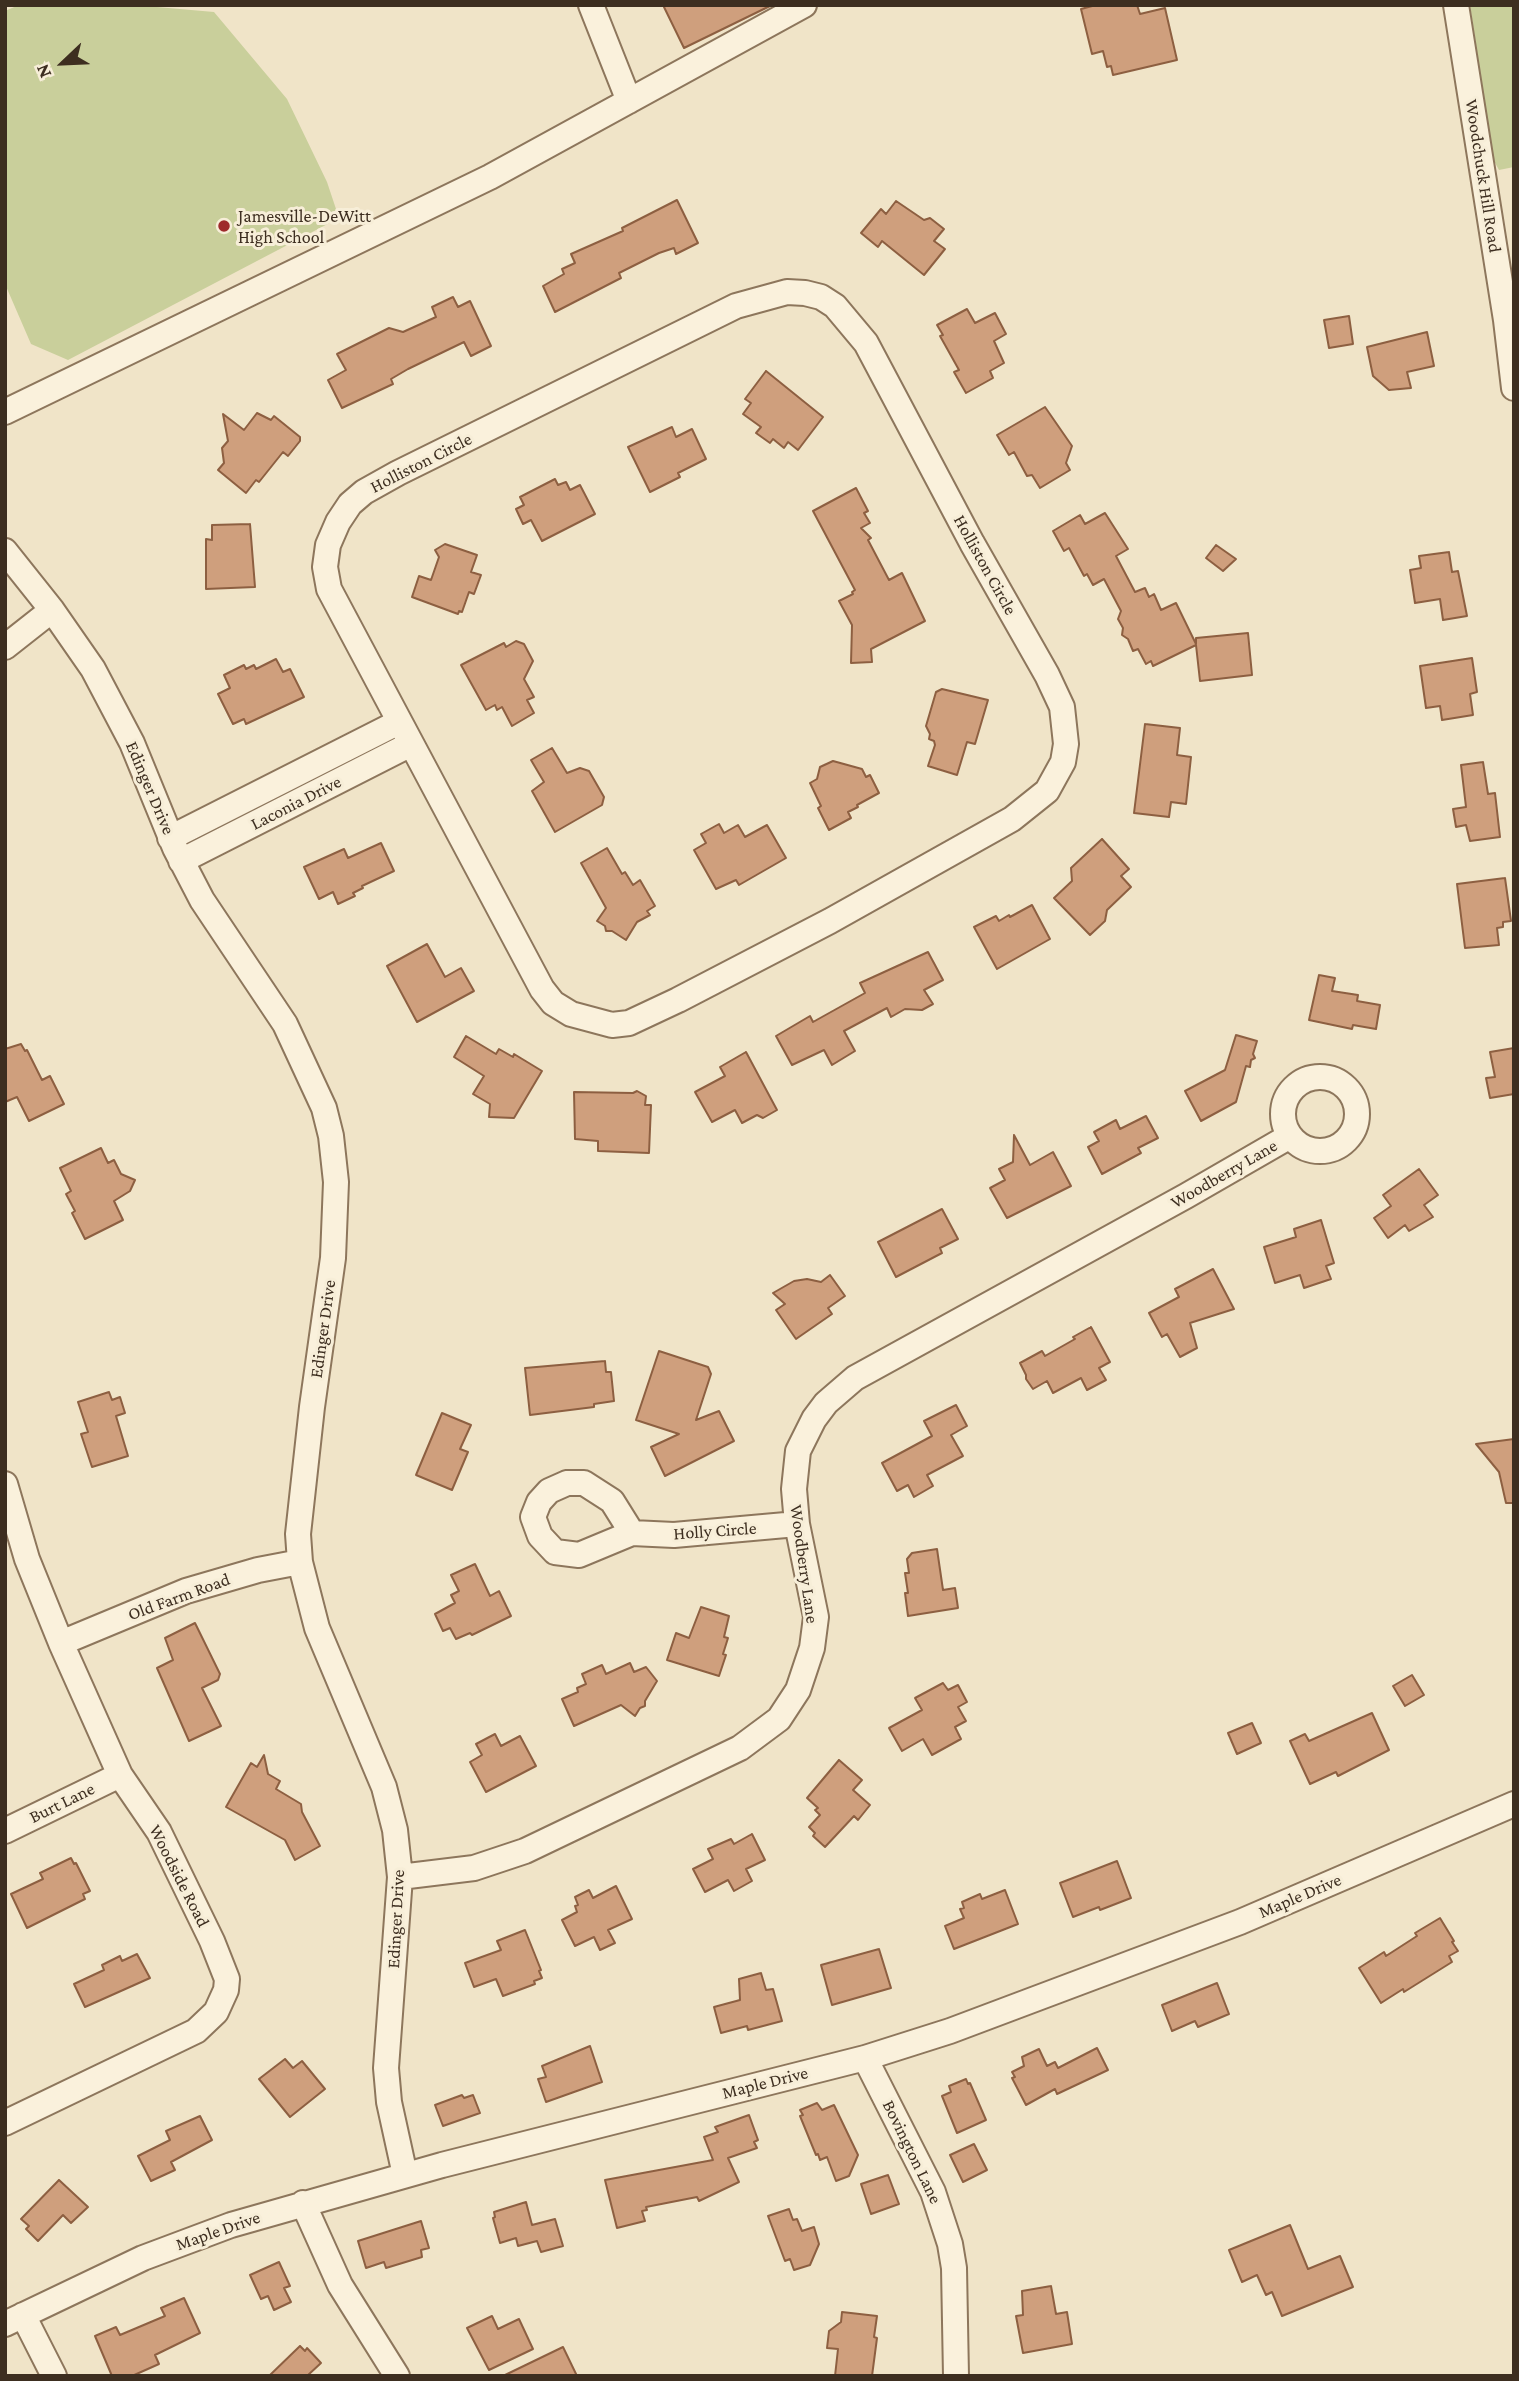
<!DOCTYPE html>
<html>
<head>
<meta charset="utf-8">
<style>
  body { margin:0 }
  #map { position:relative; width:1519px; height:2381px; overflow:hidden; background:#f0e4c8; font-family:"Crimson Pro",serif }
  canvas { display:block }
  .frame { position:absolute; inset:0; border:7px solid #3d2e20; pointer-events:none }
  .north { position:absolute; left:28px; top:28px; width:70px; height:70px; -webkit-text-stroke:5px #f7eed8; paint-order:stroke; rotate:247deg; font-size:19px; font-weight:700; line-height:28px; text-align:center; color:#3d2e20 }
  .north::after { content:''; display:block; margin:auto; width:24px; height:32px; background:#3d2e20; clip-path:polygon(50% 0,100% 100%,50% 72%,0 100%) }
</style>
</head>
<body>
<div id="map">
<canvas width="1519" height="2381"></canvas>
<div class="frame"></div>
<div class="north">N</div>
</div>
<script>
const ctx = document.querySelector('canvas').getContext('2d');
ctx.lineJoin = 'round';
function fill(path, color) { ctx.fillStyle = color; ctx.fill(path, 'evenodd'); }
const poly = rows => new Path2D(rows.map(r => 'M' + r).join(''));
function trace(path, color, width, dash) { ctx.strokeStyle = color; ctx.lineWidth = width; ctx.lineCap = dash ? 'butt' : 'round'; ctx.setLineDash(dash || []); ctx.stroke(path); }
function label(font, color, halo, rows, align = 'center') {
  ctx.font = font + ' "Crimson Pro",serif'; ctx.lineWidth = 6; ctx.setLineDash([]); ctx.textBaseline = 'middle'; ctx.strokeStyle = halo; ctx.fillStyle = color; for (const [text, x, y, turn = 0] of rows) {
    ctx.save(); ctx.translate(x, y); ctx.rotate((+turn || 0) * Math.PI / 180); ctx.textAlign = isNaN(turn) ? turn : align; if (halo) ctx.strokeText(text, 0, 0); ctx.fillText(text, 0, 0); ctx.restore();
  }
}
fill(poly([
  [19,5,134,5,214,12,287,99,327,182,339,218,68,360,31,344,5,284,5,11],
  [1470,5,1514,5,1514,167,1499,170,1493,159]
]), '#c9cf9b');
const building = poly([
  [663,5,772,5,684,48,663,5],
  [1096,5,1137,5,1140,14,1165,8,1177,60,1113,75,1111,66,1107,67,1103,51,1092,54,1081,9,1096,5],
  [677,200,698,243,676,254,674,248,659,253,619,273,621,278,555,312,543,286,564,274,562,269,575,263,571,254,623,231,622,228,677,200],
  [896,201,924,220,930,218,944,229,934,241,945,249,924,275,882,241,878,247,861,233,881,209,886,214,896,201],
  [453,297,458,307,470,301,491,346,471,356,464,342,408,369,391,379,393,384,342,408,328,380,346,370,337,354,389,328,403,332,436,317,432,307,453,297],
  [967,309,975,323,995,313,1006,334,994,341,1004,363,990,371,993,378,966,393,954,372,959,370,940,336,943,335,937,325,967,309],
  [1349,316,1353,344,1329,348,1324,320,1349,316],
  [1427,332,1434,366,1407,372,1411,388,1389,390,1373,376,1367,347,1427,332],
  [766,371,823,417,798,450,788,442,784,448,773,439,770,443,756,433,761,427,743,414,751,403,745,399,766,371],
  [1045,407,1072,446,1066,463,1070,470,1040,488,1032,475,1027,476,1014,452,1009,455,997,435,1045,407],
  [257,413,271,420,274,416,300,437,300,441,288,456,283,452,259,482,256,480,246,493,218,470,224,463,222,448,228,441,223,414,244,430,257,413],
  [672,427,676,437,692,429,706,459,678,473,680,477,650,492,628,447,672,427],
  [555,479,558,485,566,482,570,490,580,485,595,514,542,541,531,520,523,524,516,509,524,505,520,497,555,479],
  [856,488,868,511,864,513,870,523,861,528,871,538,868,540,889,580,902,573,925,621,871,649,872,662,851,663,852,625,839,601,853,594,852,592,855,590,813,511,856,488],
  [1105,513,1128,549,1116,556,1135,592,1145,588,1149,597,1154,594,1161,610,1176,603,1196,644,1196,638,1248,633,1252,675,1200,681,1196,645,1153,666,1151,661,1146,664,1138,649,1133,651,1128,639,1122,635,1123,628,1118,619,1121,611,1104,579,1093,585,1087,574,1084,576,1069,548,1064,551,1053,531,1080,515,1085,524,1105,513],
  [250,524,255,587,206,589,206,539,212,540,212,525,250,524],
  [445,544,477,555,471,572,481,575,474,594,469,592,462,612,459,611,458,614,412,597,419,576,431,580,439,557,435,550,445,544],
  [1216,545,1236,559,1223,571,1206,558,1216,545],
  [1449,552,1452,572,1458,571,1467,616,1443,620,1440,599,1415,603,1410,570,1421,568,1419,556,1449,552],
  [516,641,524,644,533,661,524,679,534,697,527,700,534,713,512,726,502,707,497,710,495,705,486,710,461,665,504,643,506,647,516,641],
  [1472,658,1477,692,1470,694,1473,715,1442,720,1440,706,1426,708,1420,666,1472,658],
  [276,659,283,672,290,669,304,697,246,724,244,719,233,724,218,694,230,688,224,675,244,665,246,669,254,665,256,669,276,659],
  [942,689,988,700,975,744,967,742,957,775,928,766,935,745,934,741,929,739,930,734,926,726,936,692,942,689],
  [1145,724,1180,728,1177,755,1191,757,1186,804,1171,802,1169,817,1134,813,1145,724],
  [552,748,567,773,580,768,589,771,604,797,602,805,555,832,532,791,544,782,531,760,552,748],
  [833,761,862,769,866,777,870,775,879,793,857,805,858,807,848,812,851,818,829,830,818,808,821,806,810,783,817,779,820,767,833,761],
  [1483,762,1488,794,1495,793,1500,837,1470,841,1466,825,1456,827,1453,809,1466,807,1461,765,1483,762],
  [719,824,724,833,738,825,745,837,767,825,786,858,739,885,736,880,716,889,694,850,706,843,701,834,719,824],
  [1102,839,1129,869,1121,876,1131,887,1107,910,1105,921,1090,935,1054,898,1072,881,1071,868,1102,839],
  [381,843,394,871,362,886,363,888,353,893,355,896,338,904,333,892,319,899,304,867,344,849,348,858,381,843],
  [607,848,622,874,625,872,633,885,640,880,655,906,647,911,650,915,637,922,626,940,612,931,606,931,605,926,597,921,606,908,581,863,607,848],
  [1505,878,1511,921,1503,922,1503,927,1497,928,1499,945,1465,948,1457,884,1505,878],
  [1032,905,1050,939,997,969,974,927,996,916,999,921,1009,915,1010,917,1032,905],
  [427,944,445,977,461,968,474,991,417,1022,387,966,427,944],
  [928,952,943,980,924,990,933,1004,922,1010,905,1009,891,1017,887,1008,844,1031,855,1051,832,1065,824,1050,792,1065,776,1036,810,1016,813,1022,865,993,860,983,928,952],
  [1319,975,1335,978,1332,991,1358,995,1357,1001,1380,1005,1376,1029,1353,1025,1352,1029,1309,1020,1319,975],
  [1236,1035,1257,1041,1253,1054,1255,1058,1251,1060,1250,1067,1246,1066,1236,1102,1201,1121,1185,1091,1225,1070,1236,1035],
  [466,1036,496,1054,499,1049,513,1057,514,1054,542,1071,514,1118,489,1117,490,1104,473,1094,484,1076,454,1057,466,1036],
  [21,1044,25,1051,27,1050,42,1080,50,1076,64,1104,29,1121,17,1097,5,1102,5,1049,21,1044],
  [1514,1048,1514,1094,1490,1098,1486,1078,1495,1077,1490,1052,1514,1048],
  [746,1052,777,1110,763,1118,757,1115,742,1123,735,1110,712,1122,695,1092,725,1076,720,1067,746,1052],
  [637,1091,646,1096,645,1105,651,1105,649,1153,598,1151,598,1141,575,1139,574,1092,633,1093,637,1091],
  [1146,1116,1158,1138,1138,1148,1141,1153,1102,1174,1088,1147,1099,1141,1094,1132,1116,1120,1120,1129,1146,1116],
  [1014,1135,1030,1165,1053,1152,1071,1186,1007,1218,990,1188,1005,1180,999,1169,1013,1162,1014,1135],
  [101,1148,108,1163,114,1160,121,1174,135,1180,130,1191,114,1201,123,1220,85,1239,72,1213,75,1211,66,1194,71,1191,60,1168,101,1148],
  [1419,1169,1438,1195,1424,1205,1433,1217,1409,1231,1405,1225,1388,1238,1374,1218,1391,1206,1383,1195,1419,1169],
  [942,1209,958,1239,940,1248,942,1253,896,1277,878,1242,942,1209],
  [1321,1220,1334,1263,1326,1266,1331,1279,1304,1288,1300,1275,1275,1283,1264,1247,1296,1237,1294,1229,1321,1220],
  [1213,1269,1234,1309,1190,1323,1197,1348,1180,1357,1167,1334,1162,1337,1149,1313,1179,1297,1175,1289,1213,1269],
  [830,1275,845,1296,828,1308,832,1314,796,1339,776,1310,785,1304,773,1293,794,1281,807,1279,821,1282,830,1275],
  [1091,1327,1110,1362,1099,1368,1106,1380,1087,1390,1081,1378,1053,1393,1047,1381,1033,1389,1026,1379,1026,1375,1020,1363,1042,1351,1045,1356,1075,1339,1073,1337,1091,1327],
  [659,1351,708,1367,711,1374,696,1420,719,1411,734,1441,665,1476,651,1447,679,1434,636,1420,659,1351],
  [605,1361,606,1372,611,1372,614,1401,594,1404,594,1407,530,1415,525,1368,605,1361],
  [109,1392,112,1400,120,1397,125,1413,116,1416,128,1456,92,1467,81,1434,88,1432,78,1402,109,1392],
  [956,1405,967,1426,951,1435,963,1456,927,1475,933,1486,914,1497,908,1485,897,1491,882,1463,932,1436,924,1421,956,1405],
  [442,1413,471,1425,460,1449,468,1452,452,1490,416,1475,442,1413],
  [1514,1439,1514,1503,1506,1503,1499,1472,1476,1444,1514,1439],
  [937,1549,943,1590,955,1588,958,1608,908,1616,905,1593,908,1593,905,1573,909,1573,907,1559,912,1553,937,1549],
  [475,1564,490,1596,499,1591,511,1616,472,1635,470,1633,456,1639,450,1628,443,1631,435,1614,455,1603,451,1595,459,1591,451,1575,475,1564],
  [701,1607,729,1616,724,1637,728,1638,723,1654,726,1655,719,1676,667,1660,676,1633,689,1638,701,1607],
  [195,1623,220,1674,218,1680,202,1688,221,1726,189,1741,157,1668,173,1660,165,1638,195,1623],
  [630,1663,634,1672,646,1667,657,1681,645,1701,645,1706,640,1708,635,1716,621,1705,574,1726,562,1699,578,1692,577,1688,586,1684,582,1674,602,1665,606,1674,630,1663],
  [1412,1675,1424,1695,1405,1706,1393,1686,1412,1675],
  [943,1683,948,1690,958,1685,967,1702,958,1707,966,1721,955,1727,961,1739,932,1755,923,1739,902,1751,889,1728,922,1710,915,1698,943,1683],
  [1372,1713,1389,1750,1338,1776,1336,1772,1310,1784,1290,1741,1305,1734,1309,1741,1372,1713],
  [1252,1723,1261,1743,1237,1754,1228,1733,1252,1723],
  [495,1734,501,1746,520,1736,536,1766,486,1792,470,1762,482,1755,476,1744,495,1734],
  [264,1755,268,1774,280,1781,276,1789,301,1804,302,1812,320,1846,295,1860,285,1840,226,1807,251,1763,257,1767,264,1755],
  [839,1760,862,1780,853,1790,870,1805,858,1820,854,1816,825,1847,813,1836,815,1833,809,1827,820,1815,815,1810,818,1808,807,1798,839,1760],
  [752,1834,765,1860,746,1869,752,1881,734,1891,728,1880,705,1892,693,1869,713,1859,708,1849,731,1839,734,1844,752,1834],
  [71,1858,74,1864,76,1863,90,1891,83,1894,85,1899,27,1928,11,1894,43,1879,40,1873,71,1858],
  [1117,1861,1131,1898,1100,1910,1099,1907,1073,1917,1060,1883,1117,1861],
  [616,1886,632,1919,608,1930,615,1943,600,1950,594,1937,575,1946,562,1920,577,1912,575,1906,578,1905,575,1897,589,1890,593,1898,616,1886],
  [1005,1890,1018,1924,954,1949,945,1926,964,1918,960,1909,964,1908,962,1902,980,1894,982,1899,1005,1890],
  [1440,1918,1454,1941,1452,1942,1458,1951,1449,1956,1452,1962,1404,1992,1403,1989,1381,2003,1359,1968,1384,1952,1386,1956,1417,1936,1415,1933,1440,1918],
  [525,1930,541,1970,539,1971,542,1978,534,1981,535,1984,503,1996,496,1979,474,1987,465,1963,501,1950,497,1941,525,1930],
  [879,1949,891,1988,832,2005,821,1965,879,1949],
  [137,1954,150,1978,85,2007,74,1984,104,1970,102,1965,120,1956,122,1961,137,1954],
  [761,1973,766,1990,773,1989,782,2021,748,2030,747,2026,721,2033,714,2007,740,2000,739,1979,761,1973],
  [1217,1983,1229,2014,1198,2027,1195,2021,1172,2031,1162,2005,1217,1983],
  [590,2046,602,2082,546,2102,538,2079,546,2077,542,2066,590,2046],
  [1097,2048,1108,2070,1057,2094,1055,2089,1026,2105,1012,2078,1015,2077,1012,2072,1024,2066,1022,2057,1039,2049,1047,2066,1055,2062,1058,2068,1097,2048],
  [285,2059,293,2068,302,2061,325,2089,290,2117,259,2079,285,2059],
  [966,2079,968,2084,970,2083,986,2120,957,2133,942,2096,951,2092,949,2086,966,2079],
  [462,2095,464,2098,473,2095,480,2113,443,2126,435,2105,462,2095],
  [817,2103,822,2110,834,2105,858,2155,849,2176,836,2181,827,2157,820,2160,818,2154,816,2155,800,2116,803,2115,800,2110,817,2103],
  [749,2115,758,2140,754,2142,757,2148,728,2158,739,2182,699,2201,697,2197,646,2207,647,2210,642,2211,645,2221,617,2228,605,2180,713,2160,704,2137,718,2132,715,2127,749,2115],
  [200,2116,212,2140,171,2162,175,2170,151,2181,138,2156,170,2140,166,2131,200,2116],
  [974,2144,987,2170,963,2182,950,2155,974,2144],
  [888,2175,899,2204,871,2214,861,2184,888,2175],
  [59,2180,88,2207,71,2223,63,2215,38,2241,26,2229,29,2226,21,2219,59,2180],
  [526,2202,532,2225,555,2219,563,2246,541,2252,537,2241,518,2246,516,2238,500,2243,493,2218,495,2217,494,2212,526,2202],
  [789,2209,793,2220,797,2219,802,2231,814,2227,819,2244,810,2265,794,2270,790,2259,785,2261,768,2216,789,2209],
  [421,2221,429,2248,421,2250,422,2257,386,2268,384,2262,366,2268,358,2241,421,2221],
  [1290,2225,1308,2269,1340,2256,1353,2287,1282,2316,1272,2292,1266,2295,1257,2275,1242,2282,1229,2250,1290,2225],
  [279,2262,290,2286,284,2288,291,2302,274,2310,268,2296,261,2299,250,2275,279,2262],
  [1051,2286,1056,2314,1067,2312,1072,2344,1023,2353,1016,2316,1023,2315,1022,2291,1051,2286],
  [184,2298,200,2333,155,2355,159,2364,132,2376,112,2376,95,2336,116,2327,120,2335,165,2316,161,2308,184,2298],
  [842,2312,877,2316,874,2337,877,2338,872,2376,835,2376,838,2349,827,2348,829,2331,841,2322,842,2312],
  [492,2316,498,2329,519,2319,533,2349,489,2370,467,2328,492,2316],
  [300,2346,305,2351,307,2348,321,2363,307,2376,269,2376,300,2346],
  [563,2347,577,2376,503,2376,563,2347]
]);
fill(building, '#cf9f7d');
trace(building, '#8d5f41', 2);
const minor = poly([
  [591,5,629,101],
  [1456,5,1506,320,1514,388],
  [787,292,805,293,821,297,835,306,866,343,972,543,1047,675,1062,707,1066,744,1063,762,1047,791,1012,819,830,921,678,1000,629,1023,612,1025,571,1014,553,1003,542,989,329,589,325,567,328,545,338,522,350,504,364,492,398,473,736,306,787,292],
  [5,412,490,177,804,5],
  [5,551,52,610,93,669,132,743,175,848,202,900,285,1024,324,1108,331,1136,336,1182,333,1258,312,1407,298,1534,300,1562,317,1628,384,1787,395,1830,400,1877,386,2068,389,2102,405,2175],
  [5,647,52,610],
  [170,838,399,722],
  [181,861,411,744],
  '1283 1114a37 37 0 1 1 74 0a37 37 0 1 1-74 0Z',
  [567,1483,584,1483,612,1501,632,1533,579,1555,555,1552,540,1536,533,1517,539,1502,549,1491,567,1483],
  [5,1484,27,1559,61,1643,120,1775,159,1832,212,1941,227,1979,226,1990,216,2012,196,2031,5,2123],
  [632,1533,674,1535,797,1524],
  [61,1643,186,1591,258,1570,300,1562],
  [5,1831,120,1775],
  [400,1877,474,1868,525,1851,740,1748,779,1719,798,1690,812,1648,816,1617,797,1524,794,1489,798,1451,814,1419,826,1403,855,1378,1186,1196,1290,1136],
  [865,2058,933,2192,950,2244,954,2268,956,2376],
  [303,2203,340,2285,397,2376],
  [23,2315,54,2376],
  [5,2324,143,2258,231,2225,442,2165,865,2058,950,2031,1240,1922,1514,1804]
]);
trace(minor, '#8d765c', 28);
trace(minor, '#faf1dc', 24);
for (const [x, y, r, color] of [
  [224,226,7,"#9e2a2b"]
]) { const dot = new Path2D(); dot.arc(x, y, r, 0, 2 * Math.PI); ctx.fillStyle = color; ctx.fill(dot); trace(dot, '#f7eed8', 2.5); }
label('18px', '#3d2e20', '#f7eed8', [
  ["Woodchuck Hill Road",1483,176,81],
  ["Holliston Circle",421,463,-27],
  ["Holliston Circle",985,565,61],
  ["Edinger Drive",150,788,67],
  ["Laconia Drive",296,803,-27],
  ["Woodberry Lane",1224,1174,-30],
  ["Edinger Drive",323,1329,-82],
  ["Holly Circle",715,1531,-4],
  ["Woodberry Lane",804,1564,82],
  ["Old Farm Road",179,1597,-20],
  ["Burt Lane",62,1803,-26],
  ["Woodside Road",179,1876,63],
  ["Maple Drive",1300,1896,-23],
  ["Edinger Drive",396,1919,-87],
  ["Maple Drive",765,2083,-14],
  ["Bovington Lane",912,2152,64],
  ["Maple Drive",218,2231,-19]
]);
label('18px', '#3d2e20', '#f7eed8', [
  ["Jamesville-DeWitt",238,216],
  ["High School",238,237]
], 'left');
</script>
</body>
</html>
